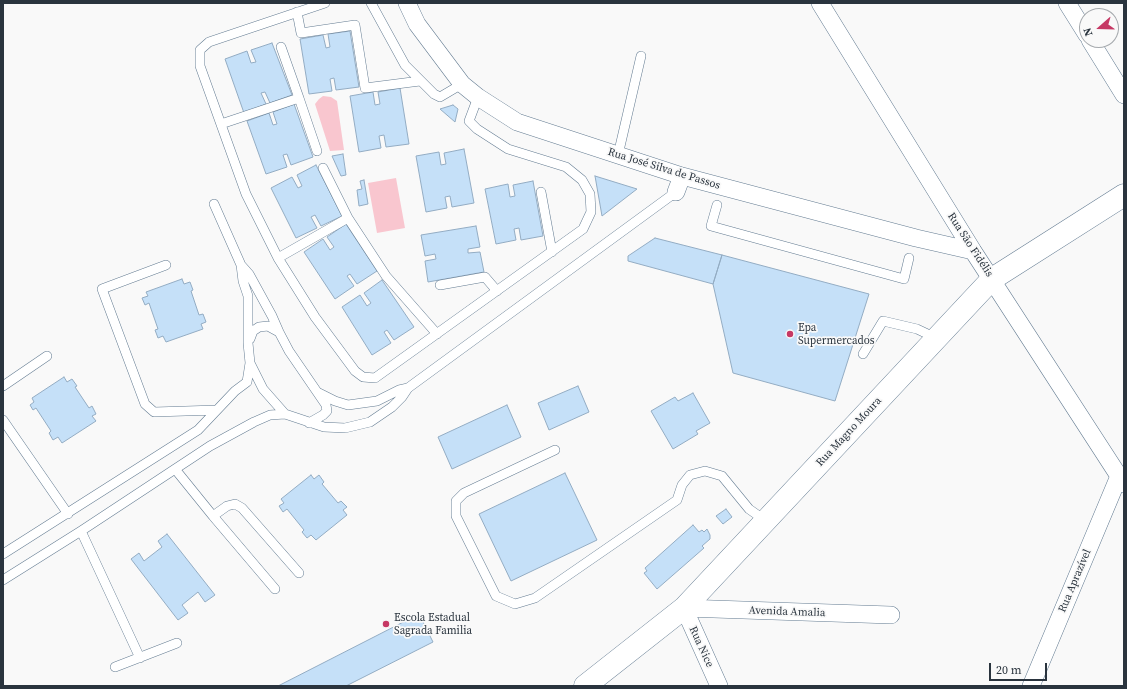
<!DOCTYPE html>
<html>
<head>
<meta charset="utf-8">
<style>
  body { margin:0 }
  #map { position:relative; width:1127px; height:689px; overflow:hidden; background:#f9f9f9; font-family:"Source Serif 4",serif }
  canvas { display:block }
  .frame { position:absolute; inset:0; border:4px solid #2a343e; pointer-events:none }
  .north { position:absolute; left:1079px; top:8px; width:40px; height:40px; box-sizing:border-box; background:#f9f9f9; border:1px solid #a6aaae; border-radius:50%; rotate:250deg; font-size:11px; font-weight:700; line-height:16px; text-align:center; color:#2a343e }
  .north::after { content:''; display:block; margin:auto; width:14px; height:18px; background:#c63864; clip-path:polygon(50% 0,100% 100%,50% 72%,0 100%) }
  .scale { position:absolute; left:989px; top:663px; width:58px; height:18px; box-sizing:border-box; border:2px solid #2a343e; border-top:0; padding-left:5px; font-size:12px; line-height:14px; white-space:nowrap; color:#2a343e; -webkit-text-stroke:3px #f9f9f9; paint-order:stroke }
</style>
</head>
<body>
<div id="map">
<canvas width="1127" height="689"></canvas>
<div class="frame"></div>
<div class="north">N</div>
<div class="scale">20 m</div>
</div>
<script>
const ctx = document.querySelector('canvas').getContext('2d');
ctx.lineJoin = 'round';
function fill(path, color) { ctx.fillStyle = color; ctx.fill(path, 'evenodd'); }
const poly = rows => new Path2D(rows.map(r => 'M' + r).join(''));
function trace(path, color, width, dash) { ctx.strokeStyle = color; ctx.lineWidth = width; ctx.lineCap = dash ? 'butt' : 'round'; ctx.setLineDash(dash || []); ctx.stroke(path); }
function label(font, color, halo, rows, align = 'center') {
  ctx.font = font + ' "Source Serif 4",serif'; ctx.lineWidth = 3.5; ctx.setLineDash([]); ctx.textBaseline = 'middle'; ctx.strokeStyle = halo; ctx.fillStyle = color; for (const [text, x, y, turn = 0] of rows) {
    ctx.save(); ctx.translate(x, y); ctx.rotate((+turn || 0) * Math.PI / 180); ctx.textAlign = isNaN(turn) ? turn : align; if (halo) ctx.strokeText(text, 0, 0); ctx.fillText(text, 0, 0); ctx.restore();
  }
}
fill(poly([
  [323,96,331,97,337,101,344,150,330,151,315,104,319,99],
  [396,178,405,228,377,233,368,183]
]), '#f9c6cf');
const building = poly([
  [350,31,359,87,336,90,334,78,330,79,332,91,309,94,300,39,323,35,326,48,330,47,328,34,350,31],
  [272,43,292,95,270,103,265,92,261,93,266,104,244,113,225,59,247,51,251,63,256,62,251,50,272,43],
  [400,88,409,144,386,147,384,135,379,136,381,148,359,152,350,96,373,92,375,105,380,104,378,92,400,88],
  [294,104,313,157,291,165,287,154,283,155,287,167,266,174,247,121,269,113,273,125,277,124,273,112,294,104],
  [453,105,458,109,455,122,440,109,453,105],
  [464,149,474,203,452,207,450,196,445,197,447,208,426,212,416,156,439,152,441,165,446,164,444,153,464,149],
  [343,154,346,175,341,176,332,156,343,154],
  [316,165,342,216,321,226,315,215,311,217,317,228,296,238,271,188,292,177,298,188,302,186,297,175,316,165],
  [595,176,637,189,602,216,595,176],
  [364,180,368,204,359,206,357,190,362,189,360,181,364,180],
  [533,181,543,236,521,240,519,228,514,229,516,240,496,244,485,189,508,184,510,197,515,196,513,185,533,181],
  [346,224,377,271,357,284,350,274,347,276,354,286,335,299,304,252,323,239,330,250,334,247,327,237,346,224],
  [476,226,480,247,468,249,468,253,480,252,484,272,428,282,425,261,436,259,435,254,425,256,421,235,476,226],
  [655,238,722,255,713,284,628,261,628,256,655,238],
  [722,255,869,294,835,401,733,373,713,284,722,255],
  [182,279,184,284,190,282,193,290,191,291,199,315,203,314,206,322,201,324,203,329,166,342,163,336,158,338,155,330,158,329,149,303,145,305,142,298,148,296,146,292,182,279],
  [382,280,414,327,394,340,387,330,384,332,391,343,372,355,342,307,360,295,367,306,371,303,364,293,382,280],
  [64,377,67,382,72,379,77,386,75,387,89,408,92,406,96,414,92,416,96,421,62,443,58,437,53,440,49,433,51,431,36,408,33,410,30,405,34,402,32,398,64,377],
  [578,386,589,412,549,430,538,403,578,386],
  [693,393,710,423,696,431,698,434,673,449,651,411,675,397,678,401,693,393],
  [507,405,521,437,452,469,438,437,507,405],
  [565,473,597,540,511,581,479,514,565,473],
  [311,475,314,479,319,475,324,482,322,484,338,503,341,501,347,507,343,510,347,515,316,540,311,535,307,538,302,532,304,530,287,509,283,512,279,506,284,503,281,499,311,475],
  [726,509,732,517,723,524,716,516,726,509],
  [693,525,699,532,702,530,704,532,707,529,710,535,710,539,702,546,704,548,657,589,644,573,647,571,645,568,693,525],
  [167,534,215,595,205,602,198,592,182,605,188,613,178,620,131,559,139,553,144,561,162,547,158,541,167,534],
  [419,614,433,642,346,686,278,686,419,614]
]);
fill(building, '#c5e0f8');
trace(building, '#93acc3', 1);
const service = poly([
  [325,3,209,42,200,50,200,66,246,194,278,258,315,317,355,371,363,377,375,378,583,229,591,212,590,194,582,180,566,167,508,149,477,129,469,121,478,97],
  [371,3,405,65,434,94,440,97,462,84],
  [297,12,301,33,355,25,365,88,420,81],
  [281,47,299,98],
  [221,124,299,98,317,151],
  [618,155,641,56],
  [323,168,348,218,386,276,437,334],
  [541,192,552,252],
  [214,204,241,265],
  [717,205,711,226,904,279,909,258],
  [278,258,348,218],
  [166,265,102,289,145,404,154,412,217,410],
  [440,285,485,277,497,291],
  [250,339,253,331,259,327,268,326,279,332],
  [863,354,883,321,917,329,936,338],
  [250,363,263,389,285,414],
  [3,386,47,356],
  [408,388,676,192],
  [3,420,68,514],
  [555,450,464,493,456,501,456,516,496,596,515,604,535,598,677,500,682,485,690,475,705,471,722,476,749,509,766,521],
  [175,469,213,516,275,589],
  [213,516,227,506,235,504,242,508,299,573],
  [81,531,140,658],
  [3,554,198,430,235,391,247,382,250,363,248,343,248,296,243,281,241,265,249,274,272,316,279,332,289,351,326,405,327,411,323,415,309,423],
  [3,580,81,531,210,446,254,422,270,415,285,414,324,427,345,428,370,422,392,407,402,397,408,388,399,390,377,401,348,405,335,401,319,393],
  [115,667,177,643]
]);
const minor = poly([
  [407,3,417,24,462,84,478,97,517,122,682,176,916,238,973,251],
  [820,3,973,251,1124,484],
  [1067,3,1087,35],
  [1090,40,1124,95],
  [676,192,682,176],
  [719,686,684,608,891,615],
  [1031,686,1119,476]
]);
const tertiary = poly([
  [585,686,684,608,992,279,1124,195]
]);
trace(service, '#647c92', 10);
trace(minor, '#647c92', 18);
trace(tertiary, '#647c92', 23);
trace(service, '#fff', 9);
trace(minor, '#fff', 17);
trace(tertiary, '#fff', 22);
for (const [x, y, r, color] of [
  [790,334,4,"#c63864"],
  [386,624,4,"#c63864"]
]) { const dot = new Path2D(); dot.arc(x, y, r, 0, 2 * Math.PI); ctx.fillStyle = color; ctx.fill(dot); trace(dot, '#f9f9f9', 1.5); }
label('11px', '#2a343e', '#f9f9f9', [
  ["Rua José Silva de Passos",664,169,17],
  ["Rua São Fidélis",970,245,57],
  ["Rua Magno Moura",849,432,-47],
  ["Rua Aprazível",1075,581,-67],
  ["Avenida Amalia",787,612,2],
  ["Rua Nice",701,647,65]
]);
label('11px', '#2a343e', '#f9f9f9', [
  ["Epa",798,328],
  ["Supermercados",798,341],
  ["Escola Estadual",394,618],
  ["Sagrada Familia",394,631]
], 'left');
</script>
</body>
</html>
